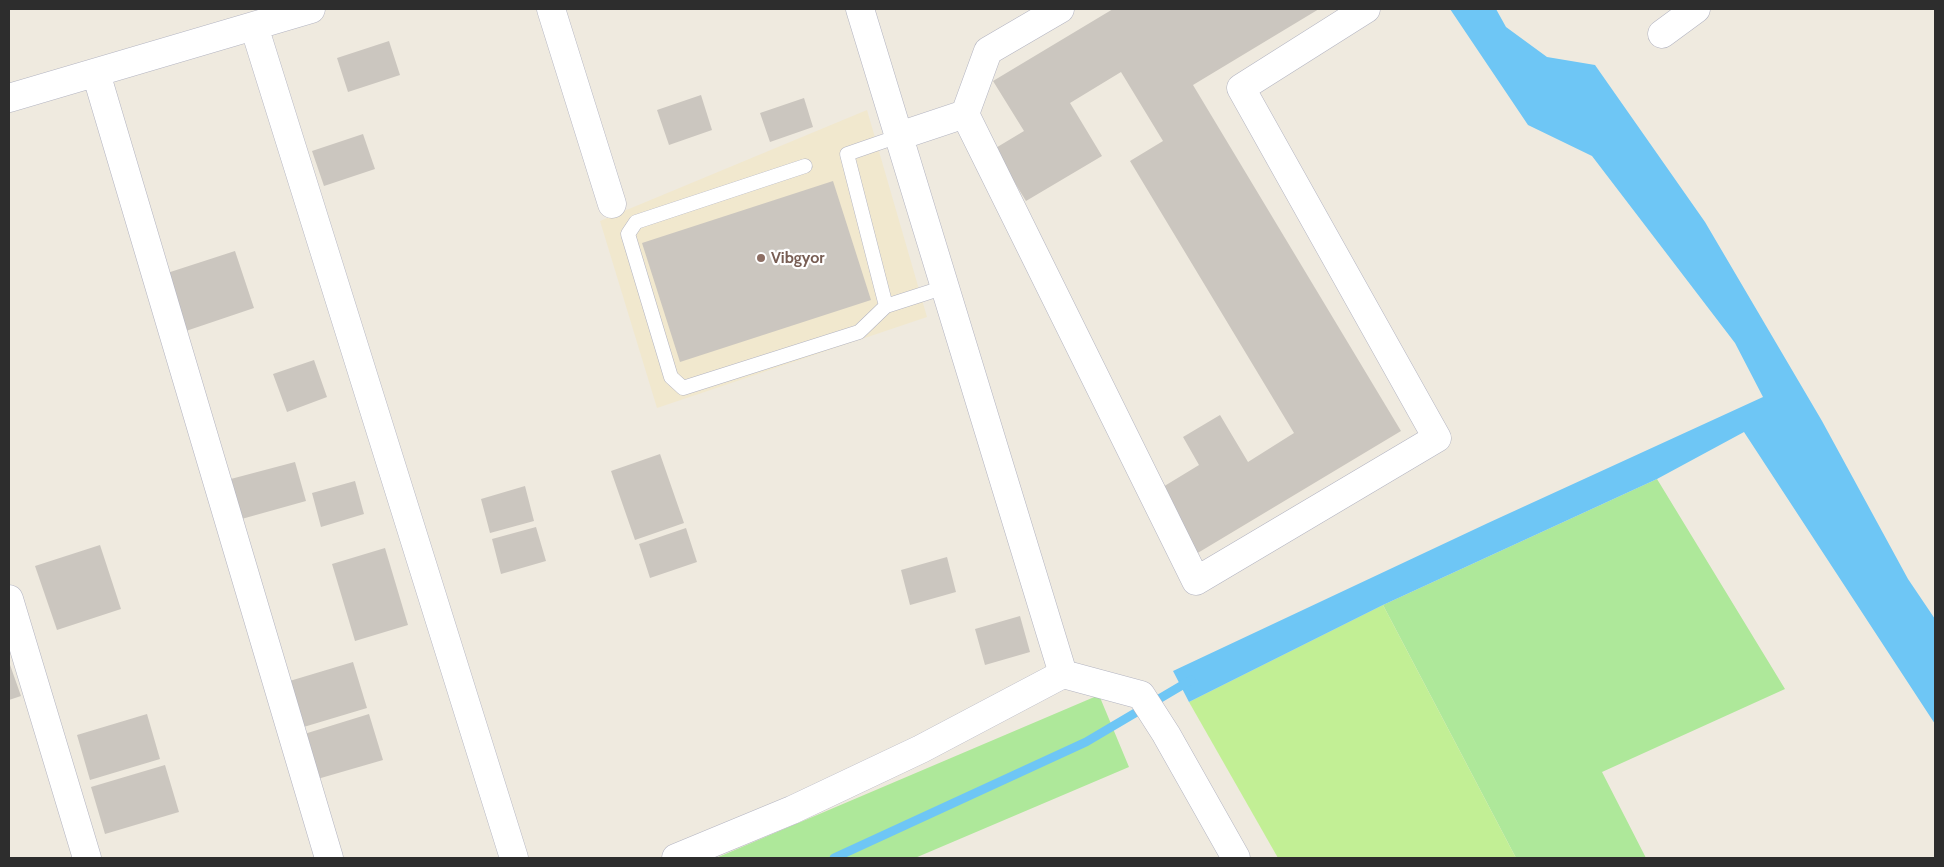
<!DOCTYPE html>
<html>
<head>
<meta charset="utf-8">
<style>
  body { margin:0 }
  #map { position:relative; width:1944px; height:867px; overflow:hidden; background:#efeadf; font-family:Cabin,sans-serif }
  canvas { display:block }
  .frame { position:absolute; inset:0; border:10px solid #2d2d2d; pointer-events:none }
</style>
</head>
<body>
<div id="map">
<canvas width="1944" height="867"></canvas>
<div class="frame"></div>
</div>
<script>
const ctx = document.querySelector('canvas').getContext('2d');
ctx.lineJoin = 'round';
function fill(path, color) { ctx.fillStyle = color; ctx.fill(path, 'evenodd'); }
const poly = rows => new Path2D(rows.map(r => 'M' + r).join(''));
function trace(path, color, width, dash) { ctx.strokeStyle = color; ctx.lineWidth = width; ctx.lineCap = dash ? 'butt' : 'round'; ctx.setLineDash(dash || []); ctx.stroke(path); }
function label(font, color, halo, rows, align = 'center') {
  ctx.font = font + ' Cabin,sans-serif'; ctx.lineWidth = 4.5; ctx.setLineDash([]); ctx.textBaseline = 'middle'; ctx.strokeStyle = halo; ctx.fillStyle = color; for (const [text, x, y, turn = 0] of rows) {
    ctx.save(); ctx.translate(x, y); ctx.rotate((+turn || 0) * Math.PI / 180); ctx.textAlign = isNaN(turn) ? turn : align; if (halo) ctx.strokeText(text, 0, 0); ctx.fillText(text, 0, 0); ctx.restore();
  }
}
fill(poly([
  [867,110,927,317,657,408,600,221]
]), '#f1e8ce');
fill(poly([
  [1657,479,1785,689,1602,772,1646,858,1516,858,1383,605],
  [1099,695,1129,767,915,858,716,858]
]), '#aee89a');
fill(poly([
  [1383,605,1516,858,1278,858,1189,702]
]), '#c2ef95');
fill(poly([
  [1450,9,1496,9,1506,27,1547,57,1595,65,1705,222,1822,421,1908,579,1935,619,1935,724,1744,432,1657,479,1383,605,1189,702,1173,671,1488,523,1763,397,1735,343,1592,156,1528,125]
]), '#6ec6f5');
trace(poly([
  [834,858,1086,742,1191,680]
]), '#6ec6f5', 9);
fill(poly([
  [1113,9,1319,9,1193,85,1401,431,1191,557,1153,493,1199,465,1183,437,1220,415,1248,462,1294,433,1130,161,1163,141,1121,72,1070,103,1102,156,1026,201,994,149,1024,131,993,81],
  [389,41,400,75,348,92,337,58],
  [701,95,712,130,669,145,657,110],
  [804,98,813,127,770,142,760,113],
  [363,134,375,169,324,186,312,151],
  [833,181,871,300,680,362,642,243],
  [235,251,254,308,180,333,161,275],
  [314,360,327,397,287,412,273,374],
  [660,454,684,523,635,540,611,471],
  [295,462,306,501,238,520,227,480],
  [355,481,364,514,321,527,312,493],
  [525,486,534,521,490,533,481,499],
  [536,527,546,561,501,574,492,539],
  [686,528,697,562,650,578,639,544],
  [100,545,121,609,57,630,35,566],
  [385,548,408,625,355,641,332,564],
  [947,557,956,592,910,605,901,570],
  [1020,616,1030,652,985,665,975,629],
  [9,662,21,696,9,700],
  [353,662,367,708,297,729,283,683],
  [147,714,160,759,90,780,77,735],
  [369,714,383,760,314,780,301,735],
  [165,765,179,812,105,834,91,787]
]), '#cbc6bf');
const service = poly([
  [805,166,636,222,628,234,671,377,683,388,859,332,886,306,945,287],
  [886,306,847,154,899,136]
]);
const minor = poly([
  [551,9,612,204],
  [860,9,1063,674],
  [1060,9,988,51,965,114,1196,581,1437,438,1241,88,1366,9],
  [254,26,514,858],
  [1662,34,1696,9],
  [96,73,329,858],
  [9,98,311,9],
  [899,136,965,114],
  [9,599,87,858],
  [676,858,792,810,921,749,1063,674,1141,695,1166,734,1236,858]
]);
trace(service, '#b3b4c1', 15);
trace(minor, '#b3b4c1', 29);
trace(service, '#fff', 14);
trace(minor, '#fff', 28);
for (const [x, y, r, color] of [
  [761,258,5,"#8d6e63"]
]) { const dot = new Path2D(); dot.arc(x, y, r, 0, 2 * Math.PI); ctx.fillStyle = color; ctx.fill(dot); trace(dot, '#fff', 2); }
label('bold 16px', '#785e54', '#fff', [
  ["Vibgyor",771,258]
], 'left');
</script>
</body>
</html>
